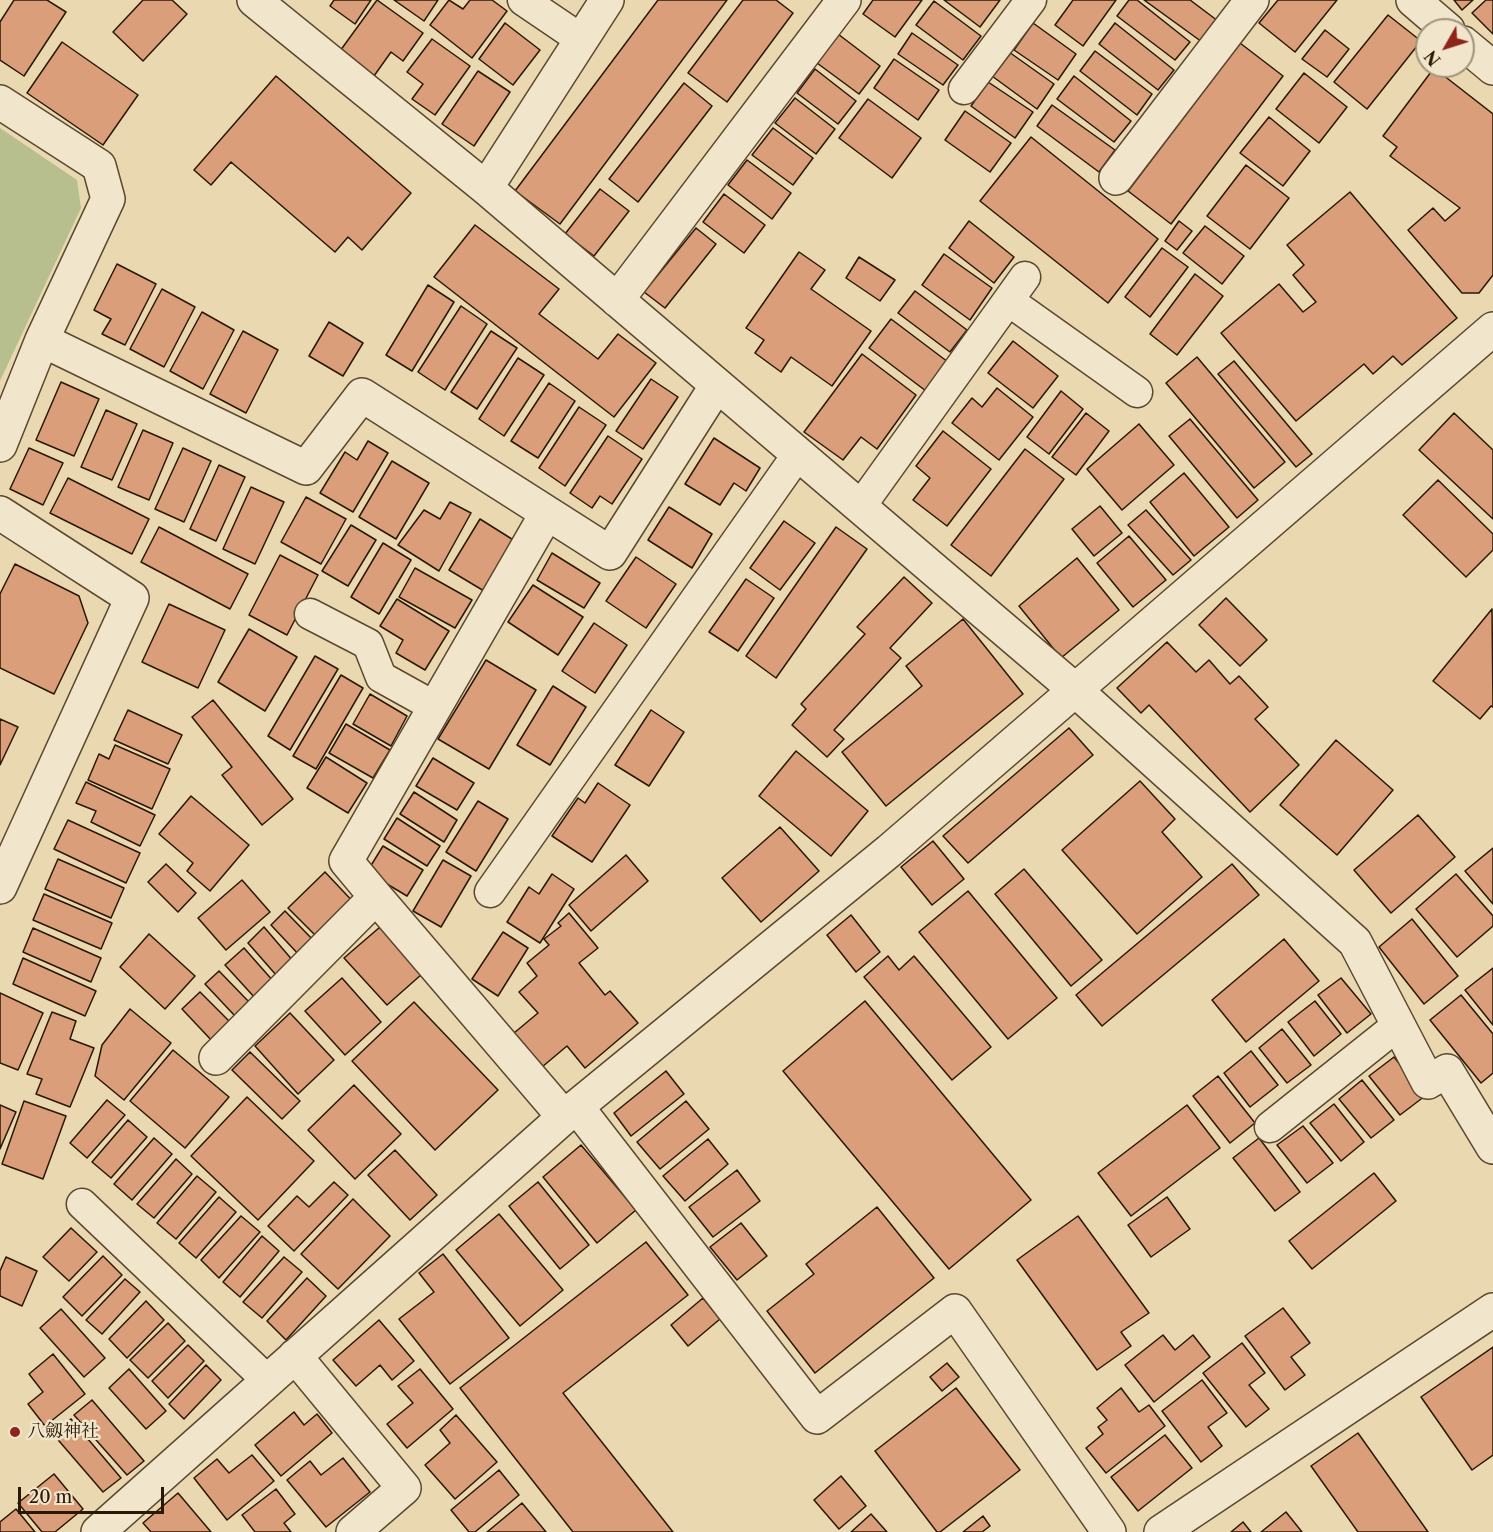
<!DOCTYPE html>
<html>
<head>
<meta charset="utf-8">
<style>
  body { margin:0 }
  #map { position:relative; width:1493px; height:1532px; overflow:hidden; background:#ead8b1; font-family:"Libre Caslon Text",serif }
  canvas { display:block }
  .north { position:absolute; left:1415px; top:18px; width:60px; height:60px; box-sizing:border-box; background:#f1e6cc; border:2px solid #a1947c; border-radius:50%; rotate:231deg; font-size:16px; font-weight:700; line-height:24px; text-align:center; color:#2a1804 }
  .north::after { content:''; display:block; margin:auto; width:21px; height:27px; background:#8f2418; clip-path:polygon(50% 0,100% 100%,50% 72%,0 100%) }
  .scale { position:absolute; left:18px; top:1487px; width:146px; height:27px; box-sizing:border-box; border:3px solid #2a1804; border-top:0; padding-left:8px; font-size:18px; line-height:21px; white-space:nowrap; color:#2a1804; -webkit-text-stroke:4px #f1e6cc; paint-order:stroke }
</style>
</head>
<body>
<div id="map">
<canvas width="1493" height="1532"></canvas>
<div class="north">N</div>
<div class="scale">20 m</div>
</div>
<script>
const ctx = document.querySelector('canvas').getContext('2d');
ctx.lineJoin = 'round';
function fill(path, color) { ctx.fillStyle = color; ctx.fill(path, 'evenodd'); }
const poly = rows => new Path2D(rows.map(r => 'M' + r).join(''));
function trace(path, color, width, dash) { ctx.strokeStyle = color; ctx.lineWidth = width; ctx.lineCap = dash ? 'butt' : 'round'; ctx.setLineDash(dash || []); ctx.stroke(path); }
function label(font, color, halo, rows, align = 'center') {
  ctx.font = font + ' "Libre Caslon Text","Noto Serif JP",serif'; ctx.lineWidth = 5; ctx.setLineDash([]); ctx.textBaseline = 'middle'; ctx.strokeStyle = halo; ctx.fillStyle = color; for (const [text, x, y, turn = 0] of rows) {
    ctx.save(); ctx.translate(x, y); ctx.rotate((+turn || 0) * Math.PI / 180); ctx.textAlign = isNaN(turn) ? turn : align; if (halo) ctx.strokeText(text, 0, 0); ctx.fillText(text, 0, 0); ctx.restore();
  }
}
fill(poly([
  [0,128,77,180,81,208,0,381]
]), '#b6bf8d');
const building = poly([
  [14,0,47,0,66,12,24,76,0,60,0,22,14,0],
  [143,0,172,0,187,14,143,61,113,32,143,0],
  [334,0,371,0,355,24,330,6,334,0],
  [377,0,423,33,403,61,391,52,374,76,340,51,377,0],
  [394,0,438,0,424,21,394,0],
  [449,0,463,9,470,0,492,0,507,11,472,58,430,25,449,0],
  [658,0,727,0,560,224,515,191,658,0],
  [743,0,776,0,793,13,727,102,688,73,743,0],
  [873,0,922,0,895,37,863,14,873,0],
  [944,0,1000,0,980,27,944,0],
  [1073,0,1116,0,1083,46,1055,25,1073,0],
  [1129,0,1137,0,1190,42,1175,60,1117,16,1129,0],
  [1144,0,1190,0,1218,21,1202,42,1144,0],
  [1278,0,1337,0,1295,52,1259,23,1278,0],
  [1454,0,1473,0,1462,10,1454,0],
  [1486,0,1493,0,1493,34,1472,13,1486,0],
  [934,1,981,36,963,60,916,25,934,1],
  [1388,15,1421,41,1367,109,1334,82,1388,15],
  [505,23,540,50,513,85,479,59,505,23],
  [1033,23,1076,54,1058,80,1014,50,1033,23],
  [1115,23,1174,70,1158,90,1099,44,1115,23],
  [1325,30,1349,49,1327,77,1302,59,1325,30],
  [912,33,958,65,943,85,898,54,912,33],
  [838,34,880,66,859,94,817,63,838,34],
  [432,39,470,66,435,115,412,99,423,84,407,72,432,39],
  [62,42,138,95,103,145,27,93,62,42],
  [1240,43,1283,76,1171,224,1128,191,1240,43],
  [1095,51,1152,94,1137,115,1080,71,1095,51],
  [1009,52,1054,84,1037,109,992,76,1009,52],
  [894,59,939,90,918,120,874,88,894,59],
  [1434,68,1493,114,1493,275,1479,293,1462,293,1408,230,1433,208,1445,221,1460,208,1390,156,1397,147,1383,136,1434,68],
  [815,69,856,101,838,124,797,93,815,69],
  [478,71,510,92,474,146,442,124,478,71],
  [1304,73,1347,107,1319,143,1276,109,1304,73],
  [276,76,411,193,362,250,348,237,335,252,231,162,211,185,194,170,276,76],
  [1074,76,1131,121,1114,142,1057,99,1074,76],
  [988,82,1033,112,1015,138,971,106,988,82],
  [684,83,712,106,638,202,609,179,684,83],
  [795,98,835,129,816,154,775,123,795,98],
  [868,99,921,138,892,178,839,138,868,99],
  [1052,105,1115,150,1099,172,1037,126,1052,105],
  [965,111,1011,143,990,172,945,140,965,111],
  [1269,117,1310,151,1283,186,1240,153,1269,117],
  [773,128,813,158,793,185,752,155,773,128],
  [1031,137,1158,239,1108,303,980,201,1031,137],
  [747,160,791,193,772,219,728,185,747,160],
  [1246,165,1289,198,1250,249,1207,216,1246,165],
  [600,189,629,211,594,256,565,234,600,189],
  [1350,192,1457,318,1402,365,1393,356,1373,374,1364,364,1296,421,1221,333,1279,284,1303,312,1316,302,1293,275,1304,265,1287,245,1350,192],
  [724,194,765,225,744,253,703,222,724,194],
  [969,221,1014,257,994,283,949,248,969,221],
  [1179,221,1192,231,1177,250,1165,241,1179,221],
  [475,225,559,289,539,314,598,359,618,334,656,363,614,417,434,277,475,225],
  [1205,226,1244,256,1222,284,1183,253,1205,226],
  [696,228,716,244,665,308,644,292,696,228],
  [1162,248,1188,267,1150,317,1125,297,1162,248],
  [799,252,825,270,811,289,871,331,832,386,791,357,781,372,755,353,764,340,746,328,799,252],
  [944,254,992,288,970,320,922,285,944,254],
  [859,257,895,280,880,301,846,278,859,257],
  [117,264,156,284,125,345,102,334,111,319,94,310,117,264],
  [1195,274,1223,296,1177,355,1150,334,1195,274],
  [428,285,454,302,412,371,386,355,428,285],
  [162,289,195,307,164,367,130,349,162,289],
  [915,291,967,330,950,352,898,313,915,291],
  [461,306,487,324,445,390,418,372,461,306],
  [202,312,234,330,203,389,170,371,202,312],
  [891,319,948,362,926,391,869,348,891,319],
  [329,322,363,343,343,376,309,356,329,322],
  [243,331,278,350,246,413,210,394,243,331],
  [491,331,517,348,477,409,451,392,491,331],
  [1013,341,1058,376,1033,408,988,373,1013,341],
  [862,354,916,395,877,449,861,437,843,460,804,432,862,354],
  [1197,357,1285,462,1254,488,1166,383,1197,357],
  [518,358,544,375,504,436,479,419,518,358],
  [1234,361,1312,454,1296,467,1218,374,1234,361],
  [651,379,678,397,643,449,616,431,651,379],
  [61,382,99,399,74,456,36,440,61,382],
  [549,383,575,401,538,458,511,441,549,383],
  [997,388,1033,417,999,460,952,423,972,398,982,407,997,388],
  [1061,391,1083,409,1049,454,1027,437,1061,391],
  [579,407,606,425,565,486,539,468,579,407],
  [106,410,137,424,112,480,81,467,106,410],
  [1086,413,1109,431,1076,475,1052,457,1086,413],
  [1454,413,1493,450,1493,519,1419,450,1454,413],
  [1190,419,1258,500,1237,518,1169,436,1190,419],
  [1139,424,1174,465,1122,510,1087,469,1139,424],
  [143,430,173,443,149,500,118,487,143,430],
  [943,431,991,469,947,526,913,500,930,478,916,466,943,431],
  [608,436,642,459,612,504,600,496,592,508,570,493,608,436],
  [714,438,760,468,746,491,734,483,720,505,685,484,714,438],
  [368,441,388,453,353,512,320,493,345,452,357,460,368,441],
  [29,448,63,463,43,505,10,489,29,448],
  [183,448,211,461,184,522,155,509,183,448],
  [1025,449,1064,479,991,576,951,545,1025,449],
  [392,461,429,483,396,539,359,517,392,461],
  [219,465,245,477,216,541,190,529,219,465],
  [1184,473,1229,527,1194,556,1150,502,1184,473],
  [68,478,149,519,132,554,50,513,68,478],
  [1438,480,1493,534,1493,550,1466,577,1403,515,1438,480],
  [251,487,284,502,255,564,223,549,251,487],
  [306,497,346,519,321,564,281,542,306,497],
  [450,502,471,513,439,571,398,545,424,510,440,519,450,502],
  [1100,506,1122,533,1094,556,1072,529,1100,506],
  [669,507,712,534,692,568,648,540,669,507],
  [1146,510,1191,560,1173,575,1128,525,1146,510],
  [480,519,515,541,484,591,449,570,480,519],
  [784,521,815,543,780,590,750,568,784,521],
  [351,525,376,540,348,586,322,571,351,525],
  [159,527,248,574,230,609,141,562,159,527],
  [836,527,867,549,776,678,746,656,836,527],
  [1129,536,1166,580,1133,607,1097,563,1129,536],
  [383,543,411,560,379,614,351,597,383,543],
  [552,553,600,583,584,608,537,580,552,553],
  [280,555,318,575,287,635,249,615,280,555],
  [636,557,676,584,646,628,606,601,636,557],
  [1077,558,1119,610,1061,658,1019,606,1077,558],
  [15,564,79,596,88,623,54,694,0,668,0,594,15,564],
  [415,568,472,600,455,628,399,597,415,568],
  [904,577,932,603,890,648,901,658,834,730,844,739,827,757,792,725,806,709,801,704,865,634,857,627,904,577],
  [746,579,774,598,738,651,709,632,746,579],
  [533,585,583,617,558,655,508,622,533,585],
  [1226,598,1267,640,1240,666,1199,625,1226,598],
  [397,599,449,631,425,670,396,653,403,640,380,626,397,599],
  [169,604,225,630,198,688,142,662,169,604],
  [1492,609,1493,707,1491,706,1480,719,1433,681,1492,609],
  [963,619,1023,694,886,806,842,752,922,686,906,666,963,619],
  [594,623,627,645,595,693,562,671,594,623],
  [249,629,297,657,265,711,218,682,249,629],
  [1167,642,1196,672,1209,660,1230,684,1239,676,1268,707,1255,719,1299,765,1250,812,1149,705,1141,713,1117,688,1167,642],
  [315,656,338,669,290,750,268,736,315,656],
  [486,660,536,690,489,769,438,739,486,660],
  [341,675,363,688,316,769,293,756,341,675],
  [553,686,586,707,550,765,517,745,553,686],
  [370,694,407,716,391,746,353,724,370,694],
  [213,700,293,799,262,825,222,775,232,767,192,717,213,700],
  [128,710,182,735,168,764,114,740,128,710],
  [651,710,684,732,649,786,615,765,651,710],
  [0,719,18,727,0,765,0,719],
  [346,724,390,750,373,778,329,753,346,724],
  [1069,728,1093,755,968,863,943,836,1069,728],
  [1336,740,1393,790,1337,855,1280,805,1336,740],
  [115,745,170,769,152,809,88,780,99,754,109,759,115,745],
  [796,751,868,811,831,856,759,796,796,751],
  [326,757,367,783,348,813,307,788,326,757],
  [433,758,474,783,457,810,416,786,433,758],
  [1140,781,1175,819,1162,832,1202,877,1137,934,1062,850,1140,781],
  [86,782,155,815,140,846,91,822,96,811,76,803,86,782],
  [598,783,630,805,592,862,552,836,578,798,585,803,598,783],
  [414,792,457,820,444,842,400,814,414,792],
  [191,796,249,845,210,891,187,871,193,863,159,834,191,796],
  [478,801,508,819,476,871,446,852,478,801],
  [1418,815,1455,857,1391,913,1354,870,1418,815],
  [397,818,440,846,427,866,384,839,397,818],
  [68,820,140,853,126,883,54,849,68,820],
  [780,827,819,871,761,922,722,878,780,827],
  [933,841,964,879,932,905,901,867,933,841],
  [383,846,423,870,407,896,367,872,383,846],
  [1493,848,1493,904,1465,871,1493,848],
  [626,855,648,881,591,931,569,905,626,855],
  [58,859,124,888,111,918,45,889,58,859],
  [443,860,471,876,441,927,413,911,443,860],
  [166,864,196,893,178,912,148,882,166,864],
  [1232,864,1259,895,1102,1026,1076,995,1232,864],
  [1024,869,1102,960,1071,986,995,894,1024,869],
  [325,872,358,907,322,942,288,908,325,872],
  [552,874,574,889,540,943,507,922,529,887,539,894,552,874],
  [1456,874,1493,916,1493,926,1457,957,1416,909,1456,874],
  [242,880,270,912,226,950,198,918,242,880],
  [968,891,1057,998,1008,1039,919,932,968,891],
  [44,894,112,923,101,949,33,920,44,894],
  [285,911,315,942,301,957,271,925,285,911],
  [569,913,598,948,579,963,605,995,610,991,638,1023,585,1068,567,1046,542,1067,514,1033,538,1013,519,992,537,976,527,963,549,945,544,939,561,926,558,923,569,913],
  [851,915,880,952,856,972,827,935,851,915],
  [1412,919,1458,976,1424,1004,1379,947,1412,919],
  [264,927,294,962,277,976,248,943,264,927],
  [380,927,422,974,387,1005,344,958,380,927],
  [33,928,101,958,91,982,23,952,33,928],
  [503,932,528,948,498,996,472,979,503,932],
  [149,934,195,976,165,1009,120,967,149,934],
  [1284,939,1319,981,1246,1042,1212,1000,1284,939],
  [244,948,274,982,256,999,225,965,244,948],
  [888,956,899,970,914,956,991,1047,952,1080,864,977,888,956],
  [23,958,96,991,85,1016,13,984,23,958],
  [1493,968,1493,1025,1465,990,1493,968],
  [219,971,250,1003,235,1016,205,984,219,971],
  [342,978,381,1022,345,1055,305,1011,342,978],
  [1341,978,1371,1014,1347,1033,1318,995,1341,978],
  [200,992,233,1025,214,1043,182,1009,200,992],
  [0,993,43,1013,18,1070,0,1063,0,993],
  [1461,995,1493,1034,1493,1073,1481,1083,1430,1020,1461,995],
  [865,1001,1031,1200,949,1269,783,1071,865,1001],
  [1315,1001,1341,1034,1314,1056,1288,1022,1315,1001],
  [414,1002,498,1090,435,1150,352,1061,414,1002],
  [130,1009,171,1043,124,1100,95,1076,102,1045,130,1009],
  [52,1012,76,1021,70,1039,94,1048,70,1107,36,1094,42,1079,27,1074,52,1012],
  [290,1013,334,1060,298,1094,255,1046,290,1013],
  [1282,1029,1311,1065,1287,1083,1259,1048,1282,1029],
  [173,1050,229,1097,185,1148,130,1101,173,1050],
  [1251,1051,1278,1085,1250,1107,1224,1073,1251,1051],
  [250,1052,300,1101,282,1119,232,1070,250,1052],
  [1394,1057,1425,1096,1400,1115,1369,1076,1394,1057],
  [666,1071,684,1094,631,1136,614,1113,666,1071],
  [1218,1076,1255,1123,1230,1143,1193,1096,1218,1076],
  [1362,1080,1394,1120,1371,1138,1339,1099,1362,1080],
  [354,1085,401,1134,355,1179,308,1130,354,1085],
  [247,1097,314,1161,258,1220,191,1156,247,1097],
  [107,1100,125,1115,87,1158,70,1143,107,1100],
  [24,1101,66,1116,43,1179,2,1164,24,1101],
  [686,1101,709,1129,660,1169,637,1142,686,1101],
  [1334,1104,1364,1142,1341,1161,1310,1123,1334,1104],
  [0,1105,16,1112,0,1149,0,1105],
  [1187,1105,1220,1148,1131,1216,1098,1173,1187,1105],
  [128,1120,147,1137,111,1178,92,1162,128,1120],
  [1303,1126,1333,1163,1307,1183,1277,1145,1303,1126],
  [154,1138,172,1154,132,1200,114,1184,154,1138],
  [1259,1138,1300,1192,1275,1211,1233,1158,1259,1138],
  [708,1139,728,1164,685,1201,663,1176,708,1139],
  [581,1145,636,1210,597,1243,543,1177,581,1145],
  [395,1150,437,1195,410,1220,368,1175,395,1150],
  [176,1159,192,1174,154,1218,137,1204,176,1159],
  [737,1170,760,1201,713,1237,689,1207,737,1170],
  [1374,1173,1396,1201,1312,1269,1289,1241,1374,1173],
  [197,1176,216,1192,176,1239,157,1223,197,1176],
  [334,1182,348,1195,294,1251,268,1226,297,1196,309,1207,334,1182],
  [538,1182,589,1245,560,1269,509,1206,538,1182],
  [219,1197,236,1212,196,1258,179,1243,219,1197],
  [1167,1197,1190,1229,1151,1257,1128,1225,1167,1197],
  [353,1199,390,1236,338,1289,301,1254,353,1199],
  [877,1207,934,1278,815,1373,767,1311,814,1274,806,1264,877,1207],
  [499,1214,563,1290,520,1326,456,1250,499,1214],
  [241,1216,260,1232,219,1278,201,1260,241,1216],
  [1078,1216,1149,1313,1121,1332,1131,1346,1097,1370,1017,1260,1078,1216],
  [741,1223,767,1256,737,1280,710,1247,741,1223],
  [71,1228,97,1252,69,1281,43,1257,71,1228],
  [262,1236,279,1251,240,1297,223,1282,262,1236],
  [646,1242,688,1295,563,1393,673,1532,573,1532,460,1388,646,1242],
  [443,1254,509,1338,450,1384,399,1319,434,1292,419,1273,443,1254],
  [103,1256,122,1275,82,1316,63,1297,103,1256],
  [6,1257,37,1271,22,1306,0,1296,0,1271,6,1257],
  [284,1257,302,1272,262,1318,243,1302,284,1257],
  [307,1278,326,1296,286,1340,267,1321,307,1278],
  [125,1279,140,1292,102,1334,86,1320,125,1279],
  [703,1298,720,1319,688,1346,671,1325,703,1298],
  [146,1301,164,1320,127,1358,109,1339,146,1301],
  [1283,1308,1310,1343,1291,1357,1305,1375,1285,1390,1245,1336,1283,1308],
  [61,1309,105,1358,84,1377,40,1328,61,1309],
  [379,1320,414,1361,392,1380,380,1365,356,1386,333,1360,379,1320],
  [168,1323,185,1341,148,1378,130,1360,168,1323],
  [1163,1335,1175,1350,1193,1335,1210,1357,1154,1402,1125,1365,1163,1335],
  [1242,1343,1265,1373,1249,1385,1269,1409,1246,1427,1203,1373,1242,1343],
  [188,1345,204,1361,168,1398,152,1381,188,1345],
  [1493,1347,1493,1455,1472,1470,1421,1397,1493,1347],
  [53,1354,85,1394,45,1426,28,1404,43,1392,29,1374,53,1354],
  [947,1363,959,1377,942,1391,930,1377,947,1363],
  [206,1365,221,1380,184,1419,169,1404,206,1365],
  [129,1369,166,1411,146,1429,109,1388,129,1369],
  [420,1369,453,1409,407,1448,387,1424,413,1403,398,1386,420,1369],
  [1202,1380,1227,1413,1208,1427,1222,1446,1201,1462,1162,1411,1202,1380],
  [956,1388,1020,1470,940,1532,937,1532,875,1451,956,1388],
  [1121,1388,1139,1412,1149,1405,1165,1426,1106,1473,1086,1448,1103,1434,1098,1427,1107,1420,1097,1408,1121,1388],
  [92,1400,144,1461,127,1475,74,1415,92,1400],
  [294,1412,304,1425,317,1414,332,1433,281,1476,255,1445,294,1412],
  [456,1415,497,1462,455,1499,425,1465,450,1443,440,1430,456,1415],
  [71,1419,121,1478,103,1492,53,1434,71,1419],
  [1358,1433,1428,1532,1358,1532,1311,1466,1358,1433],
  [1165,1435,1192,1468,1138,1511,1111,1477,1165,1435],
  [252,1455,274,1481,227,1520,194,1478,217,1459,229,1473,252,1455],
  [343,1458,370,1492,326,1527,287,1480,310,1461,321,1475,343,1458],
  [499,1470,519,1495,475,1532,469,1532,451,1510,499,1470],
  [54,1474,83,1509,55,1532,42,1532,18,1503,54,1474],
  [841,1476,866,1506,839,1529,814,1500,841,1476],
  [276,1489,295,1514,284,1523,291,1532,255,1532,242,1515,276,1489],
  [178,1493,211,1532,151,1532,143,1523,178,1493],
  [522,1503,546,1532,487,1532,522,1503],
  [16,1509,35,1532,0,1532,0,1522,16,1509],
  [1286,1512,1302,1532,1261,1532,1286,1512],
  [871,1514,887,1532,851,1532,871,1514],
  [983,1516,990,1526,982,1532,963,1532,983,1516],
  [1243,1522,1251,1532,1231,1532,1243,1522]
]);
fill(building, '#da9e7b');
trace(building, '#2a1804', 1.5);
const service = poly([
  [523,0,582,40],
  [964,89,1031,0],
  [1009,301,1137,392],
  [860,507,1025,277],
  [310,614,368,644,381,677,435,707],
  [490,892,798,454],
  [1270,1127,1398,1025],
  [82,1204,268,1381]
]);
const minor = poly([
  [254,0,486,188,1074,689,1355,942,1428,1082,1447,1071,1493,1147],
  [1413,0,1448,30],
  [1463,43,1493,68],
  [0,102,99,166,108,199,42,340,0,445],
  [1116,178,1252,0],
  [486,188,607,0],
  [617,300,844,0],
  [42,340,306,468,362,395,610,553,717,385],
  [0,513,132,598,0,887],
  [376,897,564,1117],
  [216,1058,376,897,346,861,547,513],
  [577,1107,817,1417,955,1311,1109,1532],
  [295,1356,404,1488,353,1532],
  [98,1532,564,1117,889,851,1493,329],
  [1161,1532,1493,1310]
]);
trace(service, '#5a482f', 33);
trace(minor, '#5a482f', 36);
trace(service, '#f1e6cc', 30);
trace(minor, '#f1e6cc', 33);
for (const [x, y, r, color] of [
  [15,1432,6,"#8f2418"]
]) { const dot = new Path2D(); dot.arc(x, y, r, 0, 2 * Math.PI); ctx.fillStyle = color; ctx.fill(dot); trace(dot, '#f1e6cc', 2); }
label('18px', '#2a1804', '#f1e6cc', [
  ["八劔神社",27,1432]
], 'left');
</script>
</body>
</html>
